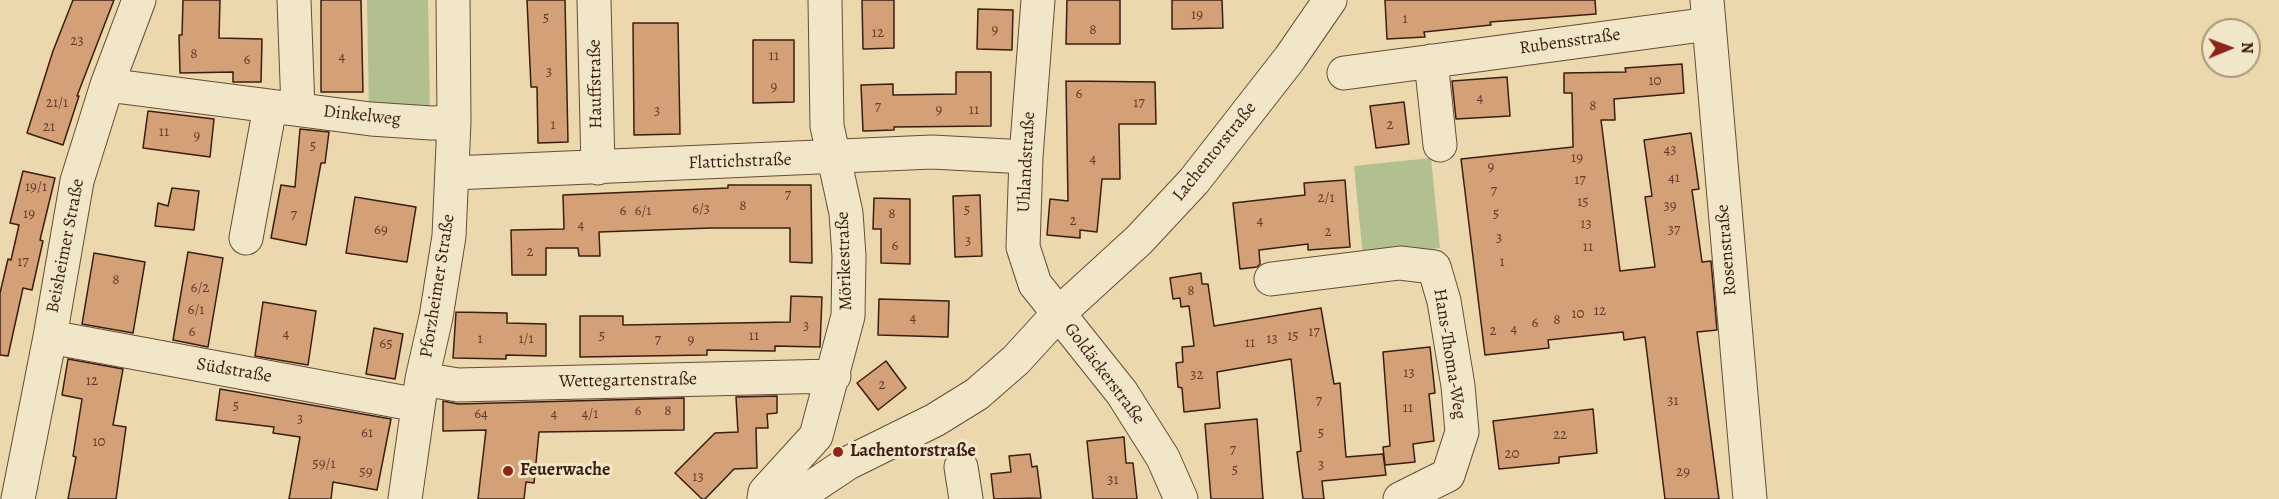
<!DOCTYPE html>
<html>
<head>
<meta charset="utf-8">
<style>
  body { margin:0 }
  #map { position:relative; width:2279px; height:499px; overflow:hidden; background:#ebd8ac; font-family:Alegreya,serif }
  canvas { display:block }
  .north { position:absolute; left:2201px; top:18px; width:60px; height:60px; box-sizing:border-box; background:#f2e6c9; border:2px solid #a9967f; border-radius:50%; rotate:89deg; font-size:16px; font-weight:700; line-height:24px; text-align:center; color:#3b1d11 }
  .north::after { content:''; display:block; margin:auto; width:21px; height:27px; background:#8f2418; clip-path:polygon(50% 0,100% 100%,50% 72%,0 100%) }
</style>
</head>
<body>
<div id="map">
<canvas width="2279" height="499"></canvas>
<div class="north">N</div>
</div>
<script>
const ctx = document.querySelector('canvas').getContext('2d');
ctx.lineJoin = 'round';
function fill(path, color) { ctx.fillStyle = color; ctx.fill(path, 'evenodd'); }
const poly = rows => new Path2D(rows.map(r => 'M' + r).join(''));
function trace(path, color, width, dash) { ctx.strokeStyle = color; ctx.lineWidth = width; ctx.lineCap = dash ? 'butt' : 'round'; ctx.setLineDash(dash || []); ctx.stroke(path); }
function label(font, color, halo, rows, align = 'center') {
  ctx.font = font + ' Alegreya,serif'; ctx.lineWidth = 6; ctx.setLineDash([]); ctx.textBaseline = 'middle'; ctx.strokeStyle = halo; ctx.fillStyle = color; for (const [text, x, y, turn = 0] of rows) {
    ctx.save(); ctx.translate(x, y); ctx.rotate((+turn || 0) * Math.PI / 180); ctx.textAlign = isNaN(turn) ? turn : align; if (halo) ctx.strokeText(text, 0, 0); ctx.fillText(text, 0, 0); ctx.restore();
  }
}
fill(poly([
  [367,0,428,0,430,111,369,112],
  [1431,158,1440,248,1363,256,1354,166]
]), '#b1c08e');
const building = poly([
  [73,0,114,0,77,96,79,96,63,145,27,133,53,51,73,0],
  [183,0,220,0,219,38,262,39,261,82,233,82,233,72,180,73,179,35,182,35,183,0],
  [321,0,361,0,363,92,321,92,321,0],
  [527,0,565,0,568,142,538,143,537,87,531,87,527,0],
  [862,0,894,0,894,48,863,49,862,0],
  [1067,0,1120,0,1120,44,1066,44,1067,0],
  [1172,0,1222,0,1223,28,1172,29,1172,0],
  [1385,0,1595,0,1596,14,1490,22,1491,25,1424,32,1425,37,1387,39,1385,0],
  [978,9,1013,10,1012,50,977,49,978,9],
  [633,23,678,23,680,134,634,135,633,23],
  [753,40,794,40,794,102,753,103,753,40],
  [1682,64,1684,93,1614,99,1615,120,1601,120,1620,271,1655,267,1645,197,1652,196,1644,140,1691,133,1699,189,1692,190,1702,262,1711,261,1717,330,1697,332,1719,499,1665,499,1645,337,1624,340,1623,332,1548,340,1549,348,1485,355,1461,159,1573,147,1572,93,1564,93,1564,73,1626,72,1625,68,1682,64],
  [956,72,991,72,991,126,894,127,894,130,863,131,861,85,893,84,893,95,956,94,956,72],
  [1507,77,1510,116,1456,119,1452,81,1507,77],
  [1066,81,1155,82,1156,124,1119,124,1120,179,1102,179,1097,232,1080,230,1080,238,1047,235,1050,199,1068,201,1066,81],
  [1404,102,1409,144,1376,148,1370,106,1404,102],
  [148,111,214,119,210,157,143,148,148,111],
  [300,129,329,132,325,163,321,163,306,245,271,238,281,185,295,187,300,129],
  [23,171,55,178,40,240,43,241,32,290,23,288,8,356,0,355,0,293,8,259,11,260,19,225,10,223,23,171],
  [1345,180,1350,247,1308,250,1308,244,1259,250,1260,264,1257,267,1240,269,1233,203,1305,195,1304,183,1345,180],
  [728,185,811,185,812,263,790,262,790,228,711,228,599,232,600,256,579,256,578,248,546,248,546,275,512,275,511,230,564,229,563,195,728,188,728,185],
  [172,188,199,191,194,230,155,226,158,203,168,206,172,188],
  [980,195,982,256,955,257,953,196,980,195],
  [355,197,416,207,407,262,346,253,355,197],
  [874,198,910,199,910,264,881,263,881,229,873,229,874,198],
  [188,252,223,258,208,347,173,340,188,252],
  [94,253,145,262,133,333,82,324,94,253],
  [1201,273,1202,284,1208,284,1214,326,1321,308,1334,384,1340,383,1346,457,1383,454,1386,475,1322,481,1324,499,1303,499,1297,452,1301,451,1291,359,1217,372,1220,408,1184,412,1182,388,1178,387,1176,363,1183,362,1182,347,1194,346,1189,306,1181,307,1180,298,1173,299,1170,278,1201,273],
  [791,296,822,297,820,347,775,346,775,351,707,350,707,355,580,357,580,316,623,316,623,325,790,322,791,296],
  [879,299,949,301,948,337,878,335,879,299],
  [263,302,316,311,308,365,255,356,263,302],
  [456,312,507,313,507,323,546,324,546,356,506,355,506,359,453,358,456,312],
  [374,328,403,334,395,379,366,374,374,328],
  [1430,347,1435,393,1429,394,1434,441,1413,444,1415,462,1385,465,1383,447,1390,446,1383,352,1430,347],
  [68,359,123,369,113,425,126,427,116,499,68,499,76,457,73,456,82,399,62,395,68,359],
  [886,361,906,388,878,410,857,383,886,361],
  [220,389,391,419,377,490,333,482,331,499,289,499,300,437,273,433,274,427,216,420,220,389],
  [777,396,777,413,767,414,768,428,756,428,757,468,734,469,705,499,702,499,675,473,715,433,738,432,736,397,777,396],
  [684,398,684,430,539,432,534,483,526,482,524,499,478,499,486,430,443,431,443,401,458,404,684,398],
  [1593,409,1597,453,1559,457,1559,463,1499,469,1493,421,1593,409],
  [1257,419,1263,499,1211,499,1205,424,1257,419],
  [1124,437,1126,463,1133,463,1137,499,1093,499,1087,441,1124,437],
  [1030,454,1032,467,1037,466,1041,498,994,499,991,474,1011,472,1009,456,1030,454]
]);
fill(building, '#d4a078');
trace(building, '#3b1d11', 1.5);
const minor = poly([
  [294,0,298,109],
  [594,0,598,168],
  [1038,0,1026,157,1023,247,1035,284,1122,393,1163,458,1181,499],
  [1707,0,1750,499],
  [1431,61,1440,145],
  [1344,73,1709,24],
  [107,85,371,119,431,123,454,122],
  [453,173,932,152,1026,157],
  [246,238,270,107],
  [1271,279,1400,263,1434,267,1444,301,1458,386,1462,432,1448,475,1400,499],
  [50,337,418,405],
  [422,379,458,385,834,376],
  [961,467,966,499],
  [18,499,50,337,77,181,107,85,139,0],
  [405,499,422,379,436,317,449,236,454,122,453,0],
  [764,499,765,492,816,436,848,316,849,256,846,213,827,126,825,0],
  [794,499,848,463,935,420,977,394,1016,360,1058,314,1139,240,1194,181,1290,58,1330,0]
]);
trace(minor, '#674c38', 35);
trace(minor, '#f2e6c9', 33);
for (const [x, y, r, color] of [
  [838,452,6,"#8f2418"],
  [508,471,6,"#8f2418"]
]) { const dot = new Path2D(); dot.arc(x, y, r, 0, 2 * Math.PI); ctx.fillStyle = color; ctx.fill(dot); trace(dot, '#f2e6c9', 2); }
label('15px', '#613e2b', null, [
  ["19",1197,15],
  ["5",546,18],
  ["1",1405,19],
  ["9",995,30],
  ["8",1093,30],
  ["12",878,33],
  ["23",77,41],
  ["8",194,54],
  ["11",774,56],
  ["4",342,57],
  ["6",247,60],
  ["3",549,72],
  ["10",1655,81],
  ["9",774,87],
  ["6",1079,94],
  ["4",1480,98],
  ["21/1",57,103],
  ["17",1139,103],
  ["8",1593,106],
  ["7",878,107],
  ["9",939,110],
  ["11",974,110],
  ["3",657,111],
  ["1",553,125],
  ["2",1390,125],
  ["21",49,127],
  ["11",164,132],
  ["9",197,136],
  ["5",313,146],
  ["43",1670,150],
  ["19",1577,158],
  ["4",1093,159],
  ["9",1491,167],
  ["41",1674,178],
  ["17",1580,180],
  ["19/1",36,187],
  ["7",1494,191],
  ["7",788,195],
  ["2/1",1326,198],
  ["15",1583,202],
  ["8",743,206],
  ["39",1670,206],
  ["6/3",701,209],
  ["5",967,210],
  ["6",623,211],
  ["6/1",643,211],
  ["19",29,214],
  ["8",892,214],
  ["5",1496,214],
  ["7",294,215],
  ["2",1073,221],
  ["4",1260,221],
  ["13",1586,224],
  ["4",581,225],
  ["69",381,230],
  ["37",1674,230],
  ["2",1328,232],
  ["3",1499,238],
  ["3",968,241],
  ["6",895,246],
  ["11",1588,247],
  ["2",530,252],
  ["17",23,262],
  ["1",1502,262],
  ["8",116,280],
  ["6/2",200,288],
  ["8",1191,291],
  ["6/1",196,310],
  ["12",1600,311],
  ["10",1578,314],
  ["4",913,318],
  ["8",1557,320],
  ["6",1535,323],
  ["3",806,326],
  ["4",1514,329],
  ["2",1493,331],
  ["6",192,332],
  ["17",1314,332],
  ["4",286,334],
  ["5",602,336],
  ["11",754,336],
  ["15",1293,336],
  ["1",480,339],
  ["1/1",526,339],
  ["13",1272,339],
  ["7",658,340],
  ["9",691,340],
  ["11",1250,343],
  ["65",386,344],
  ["13",1409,373],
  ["32",1197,375],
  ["12",92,381],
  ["2",882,385],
  ["7",1319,401],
  ["31",1673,401],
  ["5",236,406],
  ["11",1408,408],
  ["6",638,411],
  ["8",668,411],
  ["64",481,414],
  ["4",554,414],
  ["4/1",590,414],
  ["3",300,419],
  ["61",367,433],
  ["5",1321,433],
  ["22",1560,435],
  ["10",99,442],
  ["7",1233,450],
  ["20",1512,454],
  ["59/1",324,464],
  ["3",1321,465],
  ["5",1235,470],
  ["59",366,472],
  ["29",1683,472],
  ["13",698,477],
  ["31",1113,480]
]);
label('18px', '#3b1d11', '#f2e6c9', [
  ["Rubensstraße",1570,42,-8],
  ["Hauffstraße",596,84,-91],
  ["Dinkelweg",362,116,6],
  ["Lachentorstraße",1215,152,-51],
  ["Flattichstraße",740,162,-2],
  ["Uhlandstraße",1027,162,-87],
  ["Beisheimer Straße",66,246,-79],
  ["Rosenstraße",1727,250,-95],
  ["Mörikestraße",845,261,-92],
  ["Pforzheimer Straße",438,286,-81],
  ["Hans-Thoma-Weg",1449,354,81],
  ["Südstraße",234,371,10],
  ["Goldäckerstraße",1104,374,53],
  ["Wettegartenstraße",628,381,-1]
]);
label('bold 18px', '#3b1d11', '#f2e6c9', [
  ["Lachentorstraße",850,452],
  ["Feuerwache",520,471]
], 'left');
</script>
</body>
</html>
